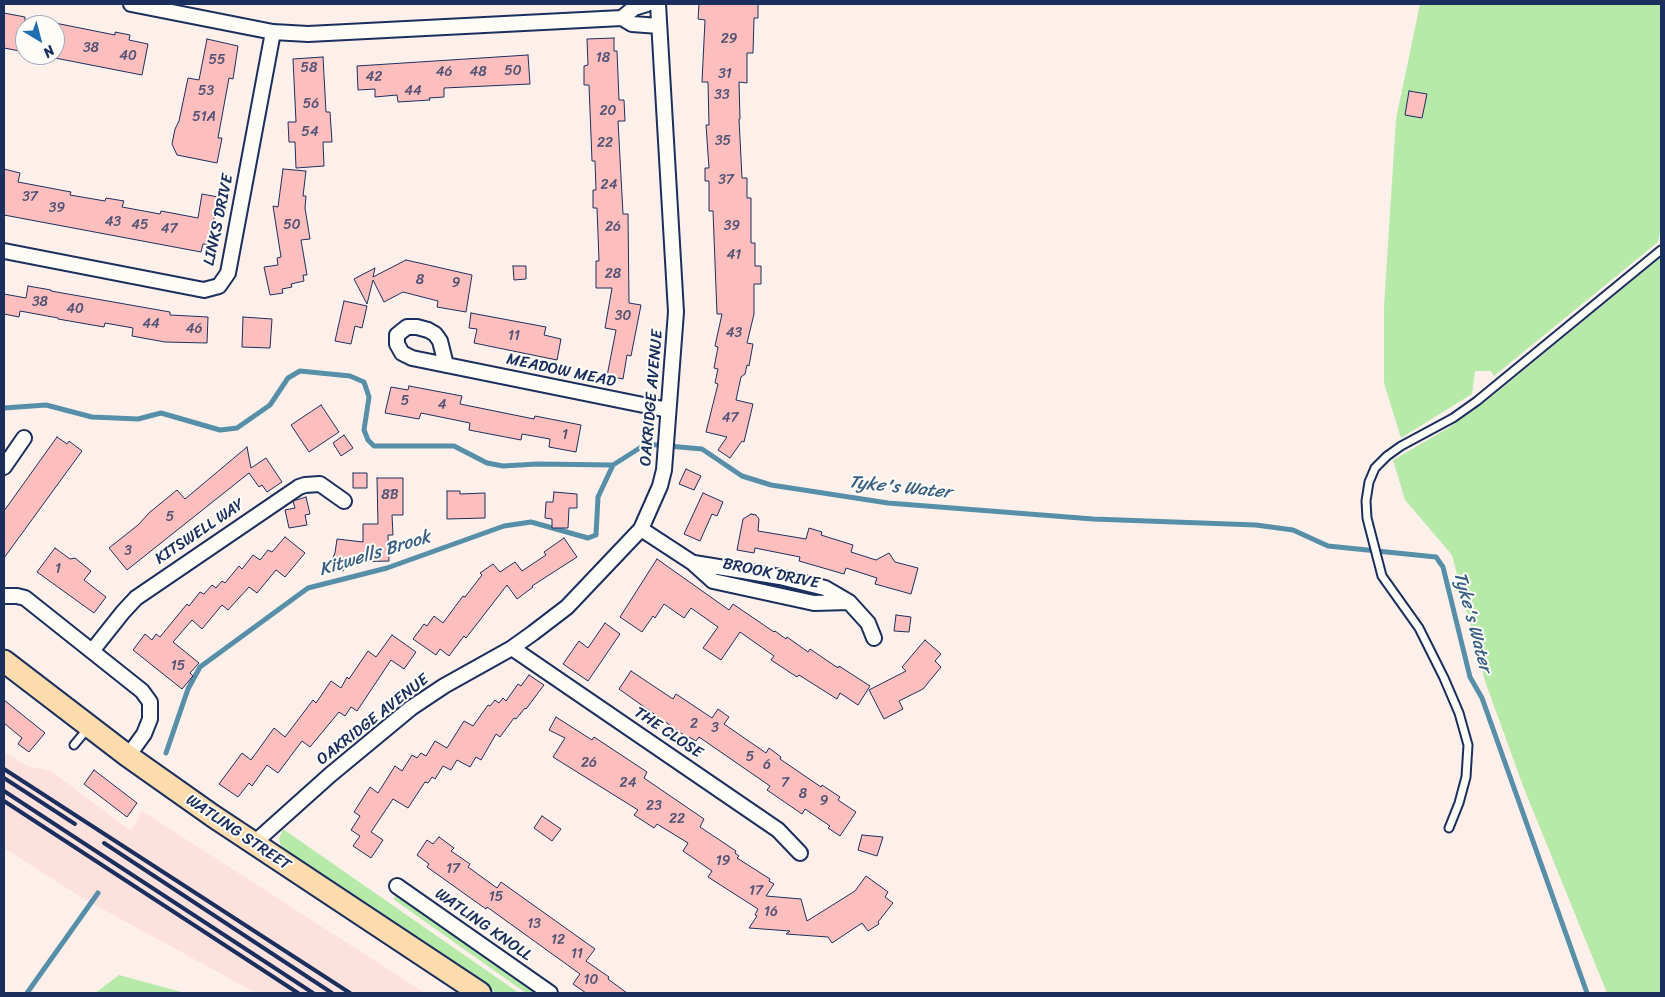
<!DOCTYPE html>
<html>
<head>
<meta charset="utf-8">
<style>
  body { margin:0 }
  #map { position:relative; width:1665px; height:997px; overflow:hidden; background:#fdf0eb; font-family:Sriracha,sans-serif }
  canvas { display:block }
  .frame { position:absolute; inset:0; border:5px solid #1b2f5e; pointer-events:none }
  .north { position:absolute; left:15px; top:15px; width:50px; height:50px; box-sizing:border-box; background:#fdfcf7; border:1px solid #a3aaba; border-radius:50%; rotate:143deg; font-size:14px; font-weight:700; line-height:20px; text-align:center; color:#1b2f5e }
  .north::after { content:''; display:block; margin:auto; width:18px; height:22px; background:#1f6fb2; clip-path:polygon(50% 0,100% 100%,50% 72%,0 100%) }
</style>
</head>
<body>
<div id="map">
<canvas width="1665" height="997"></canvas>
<div class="frame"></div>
<div class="north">N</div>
</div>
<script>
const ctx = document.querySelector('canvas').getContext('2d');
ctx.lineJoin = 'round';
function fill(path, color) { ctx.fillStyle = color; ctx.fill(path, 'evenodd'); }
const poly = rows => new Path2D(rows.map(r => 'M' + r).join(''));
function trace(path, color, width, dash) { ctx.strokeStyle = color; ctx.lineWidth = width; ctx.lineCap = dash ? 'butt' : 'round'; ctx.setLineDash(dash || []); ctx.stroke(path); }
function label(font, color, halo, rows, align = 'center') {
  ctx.font = font + ' Sriracha,sans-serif'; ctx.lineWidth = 4; ctx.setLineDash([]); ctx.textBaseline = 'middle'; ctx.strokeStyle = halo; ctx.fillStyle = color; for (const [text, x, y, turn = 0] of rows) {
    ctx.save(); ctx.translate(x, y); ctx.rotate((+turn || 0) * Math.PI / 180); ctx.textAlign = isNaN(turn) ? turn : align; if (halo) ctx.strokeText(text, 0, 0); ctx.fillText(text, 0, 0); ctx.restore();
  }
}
fill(poly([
  [4,752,28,766,51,771,131,831,142,811,425,993,256,993,84,899,4,848]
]), '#fde1dd');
fill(poly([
  [1420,4,1661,4,1661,229,1658,242,1494,376,1491,371,1475,371,1472,394,1401,438,1384,383,1384,306,1396,119],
  [1661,257,1661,993,1607,993,1523,786,1485,681,1452,555,1405,500,1393,460,1450,427,1490,398],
  [283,829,519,993,496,993,286,853,280,844,279,839],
  [396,895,538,993,526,993,393,899],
  [119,975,185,993,95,993]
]), '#b7e9a9');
trace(poly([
  [4,408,46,405,92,417,138,419,161,413,220,430,237,428,270,405,288,378,300,371,350,376,364,382,369,397,364,430,368,440,374,446,454,446,487,463,503,466,537,464,613,465,646,444,702,449,742,476,771,485,888,503,1093,519,1256,525,1293,530,1328,546,1436,557,1443,567,1470,677,1482,698,1587,993],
  [166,753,188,689,200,667,308,588,387,568,504,526,531,522,588,538,596,535,598,497,613,465],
  [27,993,98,893]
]), '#578fa8', 5);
const building = poly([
  [699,4,758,4,758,18,754,18,753,53,747,53,747,83,739,82,740,119,739,119,742,178,747,178,747,198,751,198,751,243,755,243,755,266,761,266,761,284,754,284,754,314,747,343,753,344,749,366,747,365,745,374,741,377,736,400,753,404,744,442,742,441,730,458,718,450,727,437,706,432,718,384,715,383,718,369,714,368,718,347,715,346,722,314,717,314,713,211,709,211,709,181,705,181,705,168,709,168,706,125,709,125,708,82,702,82,705,20,698,19,699,4],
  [4,13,25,17,25,52,4,48,4,13],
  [55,23,115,35,115,32,130,35,129,40,148,44,142,75,55,58,55,23],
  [614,38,614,51,617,51,619,100,624,100,625,121,618,121,623,214,628,214,629,303,641,305,631,356,627,355,623,379,607,376,616,330,605,328,612,288,596,288,596,261,599,261,597,208,593,208,593,190,596,190,595,161,592,161,589,85,584,85,584,66,588,65,587,39,614,38],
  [207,39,238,46,233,79,229,78,218,138,222,138,217,163,177,155,172,144,175,129,179,121,188,78,199,80,207,39],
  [528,55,530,84,444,88,444,97,429,98,430,100,398,102,397,95,375,97,375,89,358,90,357,66,528,55],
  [323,57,326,112,330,112,332,142,323,142,324,166,296,168,295,142,289,142,288,122,296,122,293,59,323,57],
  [1409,91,1427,94,1422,118,1405,115,1409,91],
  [4,169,20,173,18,182,71,192,70,195,105,201,106,198,124,201,122,207,160,214,161,211,198,218,202,194,218,197,209,245,203,244,201,252,4,215,4,169],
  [283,169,306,171,303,196,306,196,305,208,310,239,301,240,307,275,303,275,304,281,291,284,292,287,282,289,283,293,270,295,264,267,278,265,277,258,281,257,273,206,278,207,283,169],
  [406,260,472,275,466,312,437,307,438,301,403,292,384,302,373,280,367,304,354,279,375,268,373,277,406,260],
  [513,266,526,266,526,279,514,280,513,266],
  [28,286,51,290,51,291,170,312,170,315,208,317,207,343,165,342,132,336,133,328,105,323,104,327,58,319,58,318,20,311,19,317,4,314,4,294,26,298,28,286],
  [344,301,367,306,362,328,355,326,351,344,335,341,344,301],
  [471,313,546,327,544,335,561,339,557,360,474,343,477,329,469,328,471,313],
  [243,317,272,319,270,348,242,347,243,317],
  [409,386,462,396,460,404,534,419,535,416,581,425,576,452,549,447,550,439,522,434,521,440,469,430,470,423,421,413,419,419,385,413,391,387,408,390,409,386],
  [321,405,339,432,309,452,291,425,321,405],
  [344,435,353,448,341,456,333,443,344,435],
  [57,437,67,444,69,441,82,451,4,558,4,511,57,437],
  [247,447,251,468,266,458,282,482,267,492,262,485,259,487,249,473,127,570,109,548,138,525,150,512,177,490,185,499,247,447],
  [686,469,701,476,694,490,679,484,686,469],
  [353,473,367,473,367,488,353,488,353,473],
  [377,478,403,478,403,515,392,515,393,535,388,535,389,561,348,562,343,571,330,564,335,553,337,539,363,542,363,524,378,524,377,478],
  [447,491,460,491,460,494,485,493,485,518,447,519,447,491],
  [554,492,577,494,577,508,569,508,568,528,552,528,552,519,545,518,546,502,553,502,554,492],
  [703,493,723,502,717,516,712,514,700,541,684,534,703,493],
  [306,497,310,514,305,515,307,525,289,528,285,510,295,508,293,501,306,497],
  [751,514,756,515,759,519,758,531,806,539,809,528,822,532,821,535,853,545,851,552,876,560,889,553,895,562,918,568,911,594,875,584,877,578,846,568,844,574,799,561,800,557,755,548,754,553,737,550,743,519,751,514],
  [285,537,305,553,285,577,276,570,257,593,249,587,228,610,222,605,202,629,192,620,173,642,199,663,190,673,193,676,182,689,133,650,145,634,152,640,156,634,160,637,187,604,189,606,200,592,204,594,212,585,216,588,222,581,225,583,239,566,242,569,253,555,260,560,268,550,272,552,285,537],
  [564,538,577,557,532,586,533,587,517,599,507,585,466,638,464,636,449,656,440,649,436,655,413,639,424,624,427,626,434,616,443,623,463,596,465,597,482,575,480,573,493,564,500,572,515,562,522,571,546,555,544,552,564,538],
  [55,548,70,559,75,558,91,571,84,580,106,597,94,613,37,572,55,548],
  [657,559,729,610,733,604,774,632,775,631,786,639,787,637,808,652,810,649,838,668,839,666,870,686,858,705,840,693,837,699,799,675,797,677,771,660,774,656,740,632,721,660,703,648,718,627,691,608,684,618,664,604,655,618,653,616,642,632,620,617,657,559],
  [896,615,911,617,909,632,894,631,896,615],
  [605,623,620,634,588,681,563,664,579,641,588,648,605,623],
  [392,635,416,652,404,669,391,660,357,711,351,707,345,716,339,712,310,747,302,741,278,773,267,765,252,786,249,783,238,797,219,784,242,753,251,760,274,728,285,737,313,700,316,703,331,681,341,688,347,677,349,679,368,651,376,657,392,635],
  [925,640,941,654,935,661,941,667,923,689,899,701,903,709,884,719,869,690,906,671,902,667,925,640],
  [631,671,673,699,676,694,712,718,718,709,729,717,724,724,766,753,769,748,781,757,780,759,821,787,822,785,840,797,838,800,856,812,840,836,828,828,830,826,805,809,802,814,767,790,770,786,699,737,696,741,689,737,688,738,619,689,631,671],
  [529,675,544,685,526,709,525,708,516,719,514,718,500,737,496,734,481,760,476,757,470,767,457,760,451,770,443,766,435,779,432,777,428,783,425,782,408,808,393,799,371,832,383,840,371,858,353,846,360,836,351,830,360,816,354,812,370,787,378,793,395,766,402,771,412,755,417,758,421,753,426,756,435,741,447,748,464,721,473,726,488,705,490,706,495,700,499,703,503,698,506,701,518,684,521,686,529,675],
  [4,700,45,733,29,752,18,744,22,738,4,723,4,700],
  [556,717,592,740,594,737,647,772,644,778,704,819,700,827,736,851,735,853,739,856,737,858,770,879,769,881,774,884,766,896,801,899,807,921,855,891,866,876,888,892,885,897,893,903,878,922,879,924,868,931,862,923,832,943,828,937,786,934,790,931,749,928,757,916,755,915,758,909,708,877,712,871,683,851,688,843,657,824,654,828,634,815,638,810,553,757,565,738,549,730,556,717],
  [94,770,137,803,127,817,84,784,94,770],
  [542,816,561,829,552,841,534,828,542,816],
  [862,835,883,837,877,856,858,850,862,835],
  [439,837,454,848,451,851,470,864,468,867,497,888,501,882,595,949,586,961,609,977,608,979,627,993,586,993,573,984,580,974,487,907,486,909,427,867,429,864,417,855,427,840,433,844,439,837]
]);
fill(building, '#fcbfbd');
trace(building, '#1b2f5e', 1);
const lane = poly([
  [74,745,88,728],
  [1449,828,1459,803,1466,777,1468,745,1459,713,1444,678,1419,628,1382,576,1367,518,1366,501,1369,482,1375,468,1387,456,1401,446,1453,418,1477,401,1661,250]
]);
const street = poly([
  [131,4,273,32,308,34,622,18,634,8,647,4],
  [622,18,632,24,659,26],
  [4,251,204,290,219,286,228,273,273,32],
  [446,365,440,341,435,334,428,330,417,327,407,327,397,335,397,344,402,353,412,358,668,410],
  [4,467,24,438],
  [641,529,693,563,713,581,814,603,849,602],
  [694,563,780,577,825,588,849,602,868,623,874,638],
  [4,596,17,596,25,598,142,691,150,702,150,719,144,734,128,756],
  [512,648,778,830,800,853],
  [92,651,123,612,136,598,299,487,305,485,320,484,344,501],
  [253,844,330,775,411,708,444,686,512,648,533,633,567,607,641,529,660,486,664,470,676,312,658,4],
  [397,886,550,993]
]);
const primary = poly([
  [4,661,128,756,213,816,480,993]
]);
trace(lane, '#1b2f5e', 11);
trace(street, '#1b2f5e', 18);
trace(primary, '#1b2f5e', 25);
trace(lane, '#fdfcf7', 7);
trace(street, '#fdfcf7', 14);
trace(primary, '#fcdcac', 21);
trace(poly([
  [4,769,350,993],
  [4,778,75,824],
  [4,791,313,993],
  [4,801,298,993],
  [104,843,332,993]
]), '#1b2f5e', 4);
label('14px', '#535376', null, [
  ["29",729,39],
  ["38",91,48],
  ["40",128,56],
  ["18",603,58],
  ["55",217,60],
  ["58",309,68],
  ["50",513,71],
  ["46",444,72],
  ["48",478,72],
  ["31",725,74],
  ["42",374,77],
  ["53",206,91],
  ["44",413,91],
  ["33",722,95],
  ["56",311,104],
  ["20",608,111],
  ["51A",204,117],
  ["54",310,132],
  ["35",723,141],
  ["22",605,143],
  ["37",726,180],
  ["24",609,185],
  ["37",30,197],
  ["39",57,208],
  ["43",113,222],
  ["45",140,225],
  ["50",292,225],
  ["39",732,226],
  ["26",613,227],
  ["47",169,229],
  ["41",734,255],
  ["28",613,274],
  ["8",420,280],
  ["9",456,283],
  ["38",40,302],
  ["40",75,309],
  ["30",623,316],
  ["44",151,324],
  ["46",194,329],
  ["43",734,333],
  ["11",514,336],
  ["5",405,401],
  ["4",442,405],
  ["47",730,418],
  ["1",565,435],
  ["8B",390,495],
  ["5",170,517],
  ["3",128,551],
  ["1",58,569],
  ["15",178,666],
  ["2",694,724],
  ["3",715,728],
  ["5",750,757],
  ["26",589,763],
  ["6",767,765],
  ["24",628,783],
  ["7",785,783],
  ["8",803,794],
  ["9",824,801],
  ["23",654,806],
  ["22",677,819],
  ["19",723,861],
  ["17",453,869],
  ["17",756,891],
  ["15",496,897],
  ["16",771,912],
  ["13",534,924],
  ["12",558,940],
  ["11",577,954],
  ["10",591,980]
]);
label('16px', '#1b2f5e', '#fdfcf7', [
  ["LINKS DRIVE",219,220,-78],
  ["MEADOW MEAD",561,371,12],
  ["OAKRIDGE AVENUE",652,398,-85],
  ["KITSWELL WAY",200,532,-34],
  ["BROOK DRIVE",771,574,12],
  ["OAKRIDGE AVENUE",373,720,-38],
  ["THE CLOSE",668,733,34],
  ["WATLING STREET",238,833,34],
  ["WATLING KNOLL",483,925,35]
]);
label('italic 18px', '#395f83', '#fdfcf7', [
  ["Tyke's Water",900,488,6],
  ["Kitwells Brook",375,554,-17],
  ["Tyke's Water",1472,622,75]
]);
</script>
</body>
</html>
